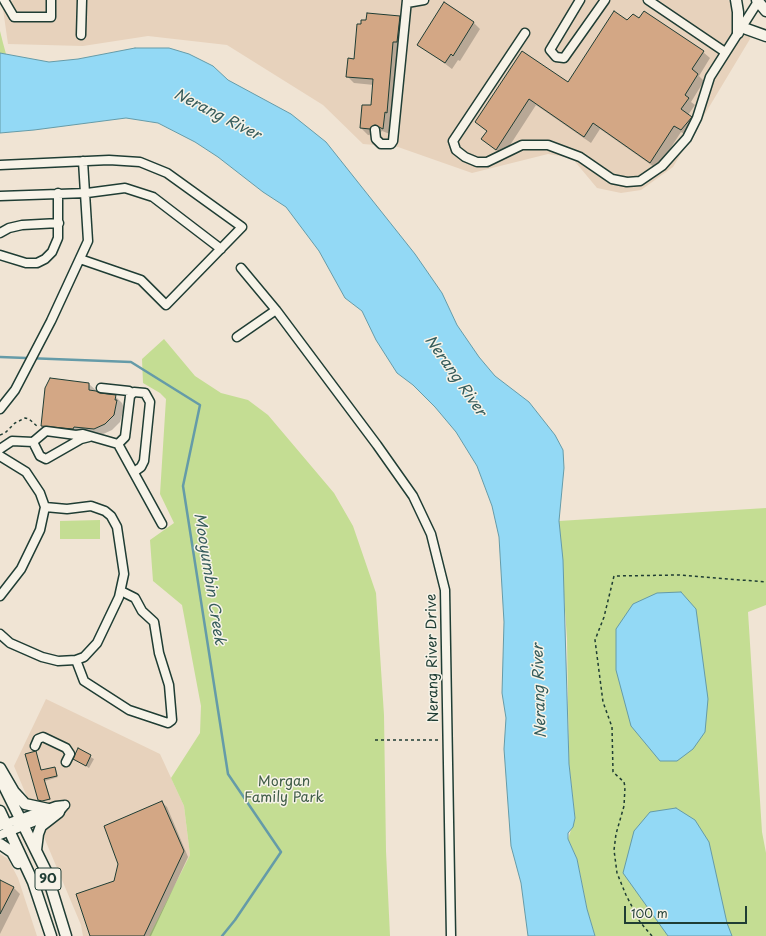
<!DOCTYPE html>
<html>
<head>
<meta charset="utf-8">
<style>
  body { margin:0 }
  #map { position:relative; width:766px; height:936px; overflow:hidden; background:#f0e4d4; font-family:"Playpen Sans",sans-serif }
  canvas { display:block }
  .scale { position:absolute; left:624px; top:906px; width:123px; height:18px; box-sizing:border-box; border:2px solid #1f3d34; border-top:0; padding-left:5px; font-size:12px; line-height:14px; white-space:nowrap; color:#1f3d34; -webkit-text-stroke:3px #f7f3e8; paint-order:stroke }
</style>
</head>
<body>
<div id="map">
<canvas width="766" height="936"></canvas>
<div class="scale">100 m</div>
</div>
<script>
const ctx = document.querySelector('canvas').getContext('2d');
ctx.lineJoin = 'round';
function fill(path, color) { ctx.fillStyle = color; ctx.fill(path, 'evenodd'); }
const poly = rows => new Path2D(rows.map(r => 'M' + r).join(''));
function trace(path, color, width, dash) { ctx.strokeStyle = color; ctx.lineWidth = width; ctx.lineCap = dash ? 'butt' : 'round'; ctx.setLineDash(dash || []); ctx.stroke(path); }
function label(font, color, halo, rows, align = 'center') {
  ctx.font = font + ' "Playpen Sans",sans-serif'; ctx.lineWidth = 3; ctx.setLineDash([]); ctx.textBaseline = 'middle'; ctx.strokeStyle = halo; ctx.fillStyle = color; for (const [text, x, y, turn = 0] of rows) {
    ctx.save(); ctx.translate(x, y); ctx.rotate((+turn || 0) * Math.PI / 180); ctx.textAlign = isNaN(turn) ? turn : align; if (halo) ctx.strokeText(text, 0, 0); ctx.fillText(text, 0, 0); ctx.restore();
  }
}
fill(poly([
  [15,0,728,0,752,20,750,39,673,167,641,190,621,193,597,188,572,158,548,154,472,173,398,147,363,144,323,105,227,45,148,36,83,46,8,44,2,2],
  [46,699,160,754,184,806,190,855,149,936,83,936,81,925,14,766],
  [0,854,8,859,18,878,37,936,0,936]
]), '#e7d2bc');
fill(poly([
  [0,31,3,43,6,54,0,53],
  [164,339,195,376,221,393,248,400,268,415,334,493,353,526,376,593,384,715,386,851,390,936,149,936,190,855,184,806,171,778,200,733,201,706,182,605,153,581,150,540,174,523,160,494,166,399,160,393,143,383,142,359],
  [766,508,766,605,748,612,762,832,766,853,766,936,595,936,587,909,577,859,568,839,575,818,569,764,567,639,559,521],
  [100,520,100,539,60,539,60,521]
]), '#c4dd93');
const water = poly([
  [135,48,169,48,189,54,213,66,228,80,291,114,326,142,415,254,442,293,457,325,479,357,495,376,529,402,555,435,563,450,564,468,559,521,563,560,569,764,575,818,573,827,568,833,568,839,577,859,587,909,595,936,528,936,521,883,511,846,504,749,506,718,502,693,504,622,499,537,492,506,477,466,456,432,435,407,413,385,397,373,376,340,362,311,345,298,319,251,286,207,263,192,218,157,195,142,158,123,126,118,34,130,0,133,0,53,49,62,78,59,135,48],
  [681,592,696,609,708,699,705,732,693,749,677,761,660,761,631,726,616,670,616,629,633,604,657,593,681,592],
  [676,808,695,820,709,842,727,923,732,936,668,936,623,873,634,831,650,812,676,808]
]);
fill(water, '#93d9f5');
trace(water, '#659ba8', 1);
fill(poly([
  [444,3,474,23,480,29,460,61,458,60,452,69,419,44],
  [399,17,406,24,390,134,382,131,377,136,368,135,361,128,372,106,374,85,354,83,348,77,355,60],
  [627,21,703,52,710,58,699,76,704,81,691,102,695,105,688,115,698,124,688,136,681,132,657,169,600,129,591,143,536,105,503,156,483,139,488,132,476,122,522,53,568,83],
  [51,379,89,384,100,394,115,396,122,403,124,408,120,422,112,430,101,435,49,432,42,425],
  [78,750,94,759,89,768,75,759],
  [36,752,42,771,54,768,56,769,58,777,45,781,51,800,41,801,39,800],
  [162,802,167,807,188,857,151,936,91,936,115,882],
  [0,881,13,887,20,894,0,934]
]), '#0003');
trace(poly([
  [0,357,131,362,200,405,183,486,228,774,281,852,235,920,222,936]
]), '#659ba8', 2.5);
const building = poly([
  [444,2,474,22,453,56,451,54,445,63,417,45,444,2],
  [614,11,627,20,633,14,639,18,644,11,704,51,692,69,698,74,685,95,689,98,681,109,692,117,681,130,674,126,650,163,593,123,584,137,529,99,496,150,481,139,487,131,475,122,522,51,568,82,614,11],
  [367,13,400,16,397,42,393,42,387,113,385,112,383,129,375,125,370,129,360,128,362,105,371,105,373,79,346,77,348,58,354,59,357,24,361,24,361,20,366,20,367,13],
  [50,378,89,383,89,390,96,391,100,393,116,395,115,400,117,400,114,415,105,424,94,429,74,427,73,429,41,426,45,388,50,378],
  [78,748,91,755,86,766,73,759,78,748],
  [36,751,41,770,55,767,57,776,44,779,50,799,42,801,38,800,25,754,36,751],
  [162,801,184,851,144,936,90,936,76,894,114,881,118,864,104,826,162,801],
  [0,880,14,887,0,914,0,880]
]);
fill(building, '#d3a785');
trace(building, '#1f3d34', 1);
const minor = poly([
  [4,0,14,17,51,17,51,0],
  [580,0,550,50,556,57,564,58,605,0],
  [648,0,725,52],
  [407,3,424,0],
  [525,33,453,141,456,150,465,157,477,162,487,162,522,145,548,145,580,157,612,179,627,182,640,181,662,166,687,138,697,118,710,77,759,0],
  [81,35,82,0],
  [375,130,376,139,381,144,391,144,393,141,407,0],
  [0,165,109,160,140,162,167,173,242,227,166,305,141,280,80,259],
  [0,196,87,193,125,188,153,197,221,249],
  [0,233,9,228,22,225,59,223],
  [0,255,26,263,37,263,45,259,52,252,58,238,58,193],
  [241,268,276,310,377,445,413,496,431,534,445,590,451,936],
  [237,337,276,310],
  [101,388,129,391,132,393],
  [0,409,15,390,51,321,88,241,83,161],
  [33,442,46,431,76,435,83,434,118,444,162,524],
  [33,442,40,456,46,459,81,439,89,437],
  [118,444,125,437,130,396,134,392,145,393,150,402,144,461,141,467,134,472],
  [0,449,12,441,33,442],
  [0,456,26,472,40,493,45,507,40,530,21,569,0,596],
  [0,634,10,643,42,657,58,661,76,660,84,657,97,643,119,597,124,574,117,527,111,516,105,511,91,506,67,509,45,507],
  [76,660,84,681,129,710,168,723,172,720,169,685,159,653,154,622,142,611,135,598,121,591],
  [35,746,38,739,43,737,66,748,70,754,66,762],
  [0,826,56,806,65,805],
  [0,835,59,812,65,805]
]);
const major = poly([
  [736,0,738,12,738,33],
  [757,0,766,11],
  [741,27,766,36],
  [0,768,14,792,25,804,48,809],
  [0,778,46,871,66,936],
  [0,811,33,882,51,936],
  [0,844,12,852,18,863],
  [36,850,38,834,41,826,59,812]
]);
trace(minor, '#1f3d34', 11);
trace(major, '#1f3d34', 13);
trace(poly([
  [0,435,5,433,15,423,25,418,29,419,38,427],
  [375,740,440,740],
  [652,936,640,922,626,895,617,873,614,850,616,834,624,806,625,787,624,782,613,772,612,727,603,702,595,640,604,617,614,576,679,575,766,582]
]), '#1f3d34', 1.5, [3, 3]);
trace(minor, '#f7f3e8', 8);
trace(major, '#f7f3e8', 10);
for (const [x, y, w] of [
  [48,879,26]
]) { const box = new Path2D(); box.roundRect(x - w / 2, y - 11, w, 22, 3); ctx.fillStyle = '#f7f3e8'; ctx.fill(box); trace(box, '#1f3d34', 1); }
label('bold 13px', '#1f3d34', null, [
  ["90",48,879]
]);
label('14px', '#1f3d34', '#f7f3e8', [
  ["Nerang River Drive",433,658,-91]
]);
label('14px', '#405d47', '#f7f3e8', [
  ["Morgan",284,782],
  ["Family Park",284,798]
]);
label('italic 15px', '#365c5b', '#f7f3e8', [
  ["Nerang River",217,115,27],
  ["Nerang River",455,376,55],
  ["Mooyumbin Creek",209,579,81],
  ["Nerang River",540,691,-92]
]);
</script>
</body>
</html>
